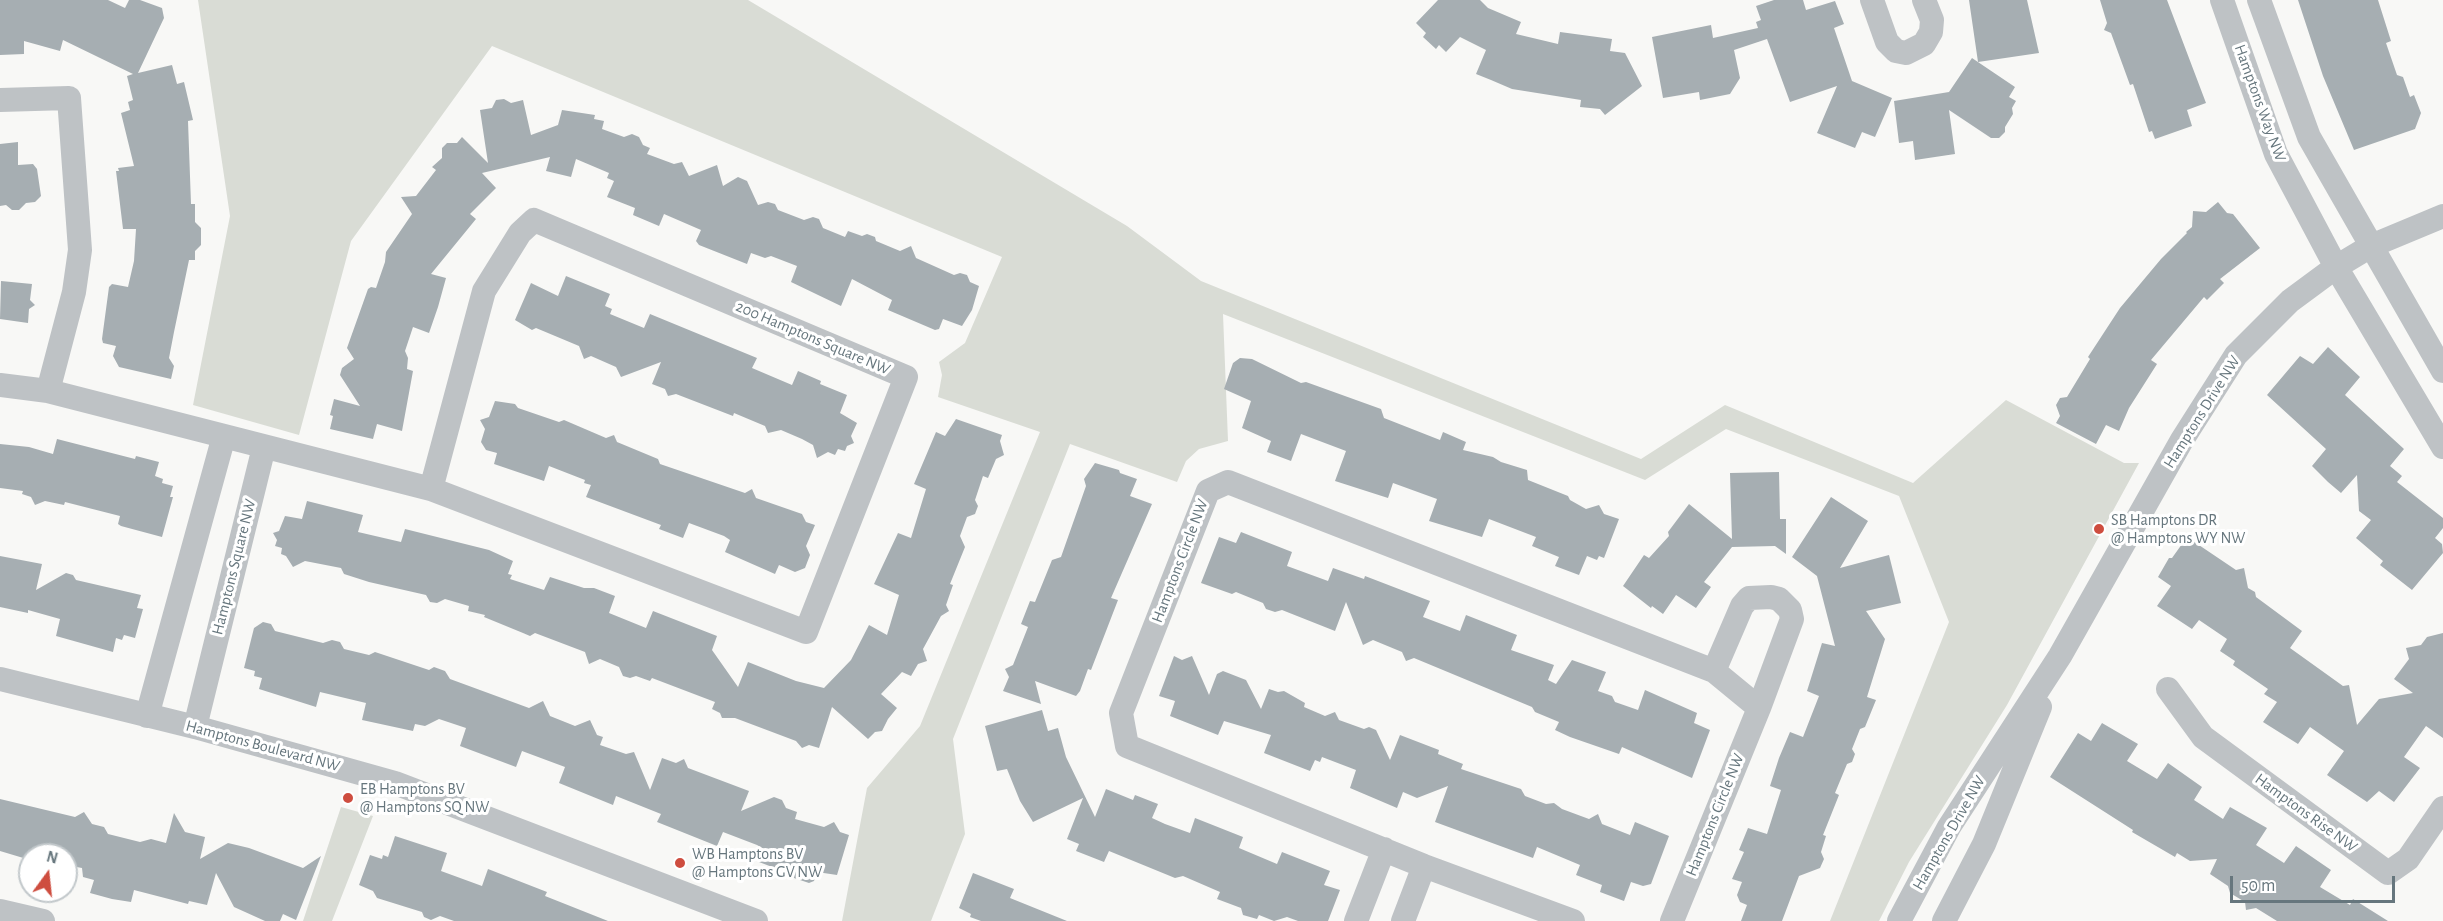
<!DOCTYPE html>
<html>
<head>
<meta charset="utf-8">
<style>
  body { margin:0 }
  #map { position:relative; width:2443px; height:921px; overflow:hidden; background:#f8f8f6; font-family:"Alegreya Sans",sans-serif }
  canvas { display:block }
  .north { position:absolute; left:18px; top:843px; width:60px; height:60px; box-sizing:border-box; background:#fff; border:2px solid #c2c8cb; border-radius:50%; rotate:15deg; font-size:16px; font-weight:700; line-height:24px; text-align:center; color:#66767d }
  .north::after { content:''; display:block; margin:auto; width:21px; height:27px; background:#ce4d3f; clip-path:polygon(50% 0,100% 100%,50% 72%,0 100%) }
  .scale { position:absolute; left:2230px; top:876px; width:165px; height:27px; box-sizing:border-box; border:3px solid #66767d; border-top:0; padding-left:8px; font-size:18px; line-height:21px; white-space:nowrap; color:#66767d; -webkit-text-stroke:4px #fff; paint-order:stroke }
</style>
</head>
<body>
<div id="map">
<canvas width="2443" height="921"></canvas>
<div class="north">N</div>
<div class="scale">50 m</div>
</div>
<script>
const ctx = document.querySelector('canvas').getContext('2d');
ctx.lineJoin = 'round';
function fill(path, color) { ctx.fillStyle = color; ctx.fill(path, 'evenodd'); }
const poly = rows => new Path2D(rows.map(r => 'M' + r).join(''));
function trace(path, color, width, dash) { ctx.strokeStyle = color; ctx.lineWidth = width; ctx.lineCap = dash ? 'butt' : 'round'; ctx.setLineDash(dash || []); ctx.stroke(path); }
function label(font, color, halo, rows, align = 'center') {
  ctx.font = font + ' "Alegreya Sans",sans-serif'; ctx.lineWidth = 6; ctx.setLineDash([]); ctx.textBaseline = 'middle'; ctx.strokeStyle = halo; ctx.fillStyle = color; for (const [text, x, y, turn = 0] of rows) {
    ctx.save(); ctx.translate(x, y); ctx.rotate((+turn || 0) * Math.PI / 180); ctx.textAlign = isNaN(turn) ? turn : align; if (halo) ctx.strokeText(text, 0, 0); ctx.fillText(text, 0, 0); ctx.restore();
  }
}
fill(poly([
  [198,0,748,0,1127,226,1201,281,1641,459,1725,405,1913,483,2006,400,2124,463,2139,463,2007,705,1909,862,1879,921,1830,921,1949,622,1899,496,1726,429,1645,480,1223,314,1228,441,1199,449,1186,461,1177,482,1070,444,953,739,965,834,931,921,842,921,867,788,920,726,1040,432,938,397,942,375,939,362,965,343,1002,257,492,46,351,241,299,435,193,405,230,216],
  [341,807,373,816,332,921,303,921]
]), '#d9dcd5');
fill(poly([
  [0,0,108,0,125,8,129,0,140,0,162,8,164,18,138,73,172,65,177,84,184,82,193,120,188,121,191,204,195,204,195,222,201,228,201,245,195,251,195,260,189,260,174,332,169,358,174,366,171,379,119,367,113,356,116,346,103,343,102,339,109,287,112,284,128,287,134,261,136,229,123,229,116,171,119,171,118,168,134,166,121,113,130,110,128,102,133,100,127,76,133,74,63,40,60,51,24,41,24,54,0,55],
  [1438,0,1480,0,1488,8,1521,22,1516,34,1558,44,1560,32,1612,39,1610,51,1625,53,1642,86,1605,115,1600,109,1580,107,1581,100,1512,89,1491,80,1476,74,1486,50,1460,37,1446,52,1439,45,1436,49,1423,37,1426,33,1416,23],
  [1774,0,1803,0,1806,10,1835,1,1844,24,1834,28,1852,81,1892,98,1875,137,1862,132,1855,148,1817,133,1837,86,1790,102,1767,39,1734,50,1740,78,1730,94,1700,100,1699,92,1663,98,1652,37,1711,25,1713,38,1758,28,1756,22,1761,20,1756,6],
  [1969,0,2027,0,2039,53,1978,62],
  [2100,0,2167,0,2206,103,2187,110,2192,126,2155,139,2152,131,2149,132,2133,84,2130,85,2111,33,2104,30,2107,23],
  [2298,0,2378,0,2391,41,2386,43,2397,75,2403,77,2410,97,2414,95,2421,113,2415,129,2354,150,2323,76],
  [1972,58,2015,87,2009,97,2016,101,2012,108,2013,114,2005,127,2005,132,1999,138,1991,138,1949,110,1955,154,1915,160,1913,141,1899,143,1894,101,1949,92],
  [504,99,511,103,523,100,531,135,558,125,562,110,595,115,594,119,604,121,602,129,624,137,632,134,639,137,643,145,650,148,647,154,674,164,682,162,689,176,717,165,723,186,738,177,747,181,758,205,768,202,775,204,778,210,804,220,813,217,819,219,823,228,845,237,848,231,862,236,867,234,875,237,876,241,900,251,911,246,916,258,954,275,960,273,967,275,970,282,979,286,972,310,962,326,943,319,939,329,935,330,888,310,892,300,852,279,841,306,791,282,797,266,771,256,765,258,751,253,747,264,699,245,696,241,701,230,664,214,659,226,633,215,635,208,607,197,614,181,607,178,609,173,576,159,571,177,546,171,550,157,482,173,496,188,470,214,476,219,431,274,446,278,438,307,429,333,413,327,405,351,408,358,407,369,413,371,402,431,377,424,373,439,330,429,333,416,330,415,334,399,360,406,340,375,342,368,354,359,347,348,368,289,371,287,376,288,385,262,386,252,412,214,401,197,416,196,436,170,432,167,442,158,442,148,447,143,457,143,462,137,488,163,480,110,492,108,496,100],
  [18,142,18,165,33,164,37,169,41,196,35,202,26,203,19,210,12,210,6,205,0,206,0,144],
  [2218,202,2227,213,2233,214,2260,248,2220,279,2224,283,2207,300,2204,297,2151,360,2157,364,2129,408,2119,431,2106,425,2096,444,2056,423,2060,416,2056,405,2060,398,2067,397,2090,359,2088,357,2120,308,2161,259,2187,233,2186,232,2192,227,2193,211,2206,212],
  [566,276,610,294,605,306,612,309,610,314,644,328,650,314,757,358,752,368,792,385,798,371,821,381,820,384,847,395,840,413,857,423,851,436,854,443,847,446,845,451,838,449,835,455,828,452,817,458,813,445,802,439,781,430,768,433,765,426,734,413,733,416,676,394,668,396,665,389,652,384,661,362,621,377,616,367,591,356,584,359,579,346,536,328,532,330,515,320,531,283,558,296],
  [1,281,32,284,30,300,35,305,29,309,28,323,0,319],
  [2328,347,2360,377,2345,395,2404,449,2390,466,2402,476,2397,482,2443,518,2443,528,2435,538,2442,544,2443,553,2412,590,2380,565,2383,561,2356,538,2371,520,2359,511,2357,475,2341,493,2328,482,2312,466,2326,449,2267,395,2300,356,2313,364],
  [1240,358,1252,359,1301,383,1306,382,1381,409,1384,418,1440,440,1443,432,1466,442,1463,450,1493,457,1501,462,1527,470,1528,480,1568,496,1570,500,1586,509,1599,505,1604,514,1619,519,1604,558,1599,556,1597,560,1587,556,1579,575,1555,566,1559,557,1532,546,1536,537,1489,519,1482,537,1429,521,1437,499,1393,483,1388,498,1335,481,1346,451,1301,434,1291,461,1267,452,1271,441,1242,428,1251,401,1224,389,1233,363],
  [495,401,515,404,518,408,559,422,564,420,606,438,614,435,617,442,658,459,660,464,745,493,752,489,756,498,802,514,806,522,815,525,806,546,810,555,805,568,795,572,779,565,775,574,725,552,730,540,724,536,689,523,683,538,659,529,661,525,586,497,591,485,584,483,585,480,549,466,544,481,494,464,497,453,486,450,481,442,485,429,480,420,489,417],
  [956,419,1002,435,1000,441,1004,455,996,459,988,478,983,476,975,500,978,506,975,514,967,517,960,536,965,547,950,584,953,585,946,605,949,611,941,616,923,649,927,661,918,664,911,676,902,672,881,694,897,708,888,719,882,731,875,732,868,739,832,707,819,748,809,745,802,748,796,741,735,718,722,718,720,713,712,709,715,702,652,678,650,681,636,676,630,678,623,676,619,667,600,659,589,664,585,652,535,633,530,636,523,633,484,617,485,615,468,611,469,606,445,599,437,603,430,602,426,595,369,582,344,574,341,568,305,561,293,567,286,556,281,554,282,548,275,546,277,540,273,533,279,531,285,516,302,519,307,501,363,515,358,532,401,542,405,529,489,550,513,561,508,574,512,575,510,579,544,590,550,577,584,588,594,588,615,596,609,613,646,628,653,611,717,636,712,650,738,687,748,662,796,681,824,688,851,660,869,625,887,635,899,595,874,584,898,533,911,538,926,489,914,484,936,432,945,436],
  [57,439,135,459,136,456,159,462,155,476,163,479,162,483,173,486,170,497,173,497,162,537,121,526,118,524,120,516,65,502,64,505,45,501,35,505,31,497,22,494,23,491,0,488,0,444,29,447,53,454],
  [1095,463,1119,470,1120,473,1137,479,1130,496,1152,504,1111,598,1118,600,1091,670,1088,669,1080,691,1076,696,1035,681,1041,704,1003,691,1009,677,1005,669,1013,665,1028,627,1021,624,1030,601,1035,602,1052,560,1061,557,1086,486,1084,479],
  [1779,472,1780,519,1786,519,1786,554,1775,546,1732,547,1704,582,1711,587,1696,608,1676,595,1663,614,1652,606,1651,608,1623,586,1644,555,1649,558,1669,536,1668,532,1689,504,1732,539,1730,473],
  [1831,497,1868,521,1840,568,1889,555,1901,603,1866,611,1885,639,1867,697,1876,700,1865,727,1860,729,1852,749,1855,754,1852,762,1847,764,1835,793,1839,795,1823,835,1826,836,1821,852,1824,859,1820,868,1799,876,1782,921,1741,921,1747,905,1740,902,1737,895,1742,882,1732,879,1744,852,1739,850,1748,828,1767,834,1781,790,1770,786,1779,758,1790,732,1803,737,1819,696,1807,691,1822,643,1835,646,1817,576,1792,557],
  [1241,532,1292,552,1287,566,1328,581,1333,568,1364,579,1365,576,1430,601,1423,617,1460,631,1466,615,1517,635,1511,650,1554,665,1548,680,1556,684,1572,660,1606,672,1598,691,1612,696,1615,702,1638,710,1645,690,1697,713,1694,723,1710,730,1692,778,1622,747,1619,754,1570,737,1555,730,1559,722,1535,712,1532,707,1414,658,1406,661,1402,652,1373,640,1363,645,1346,602,1335,631,1282,610,1275,612,1266,609,1263,603,1236,592,1232,594,1201,583,1219,537,1236,543],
  [2187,537,2236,570,2244,568,2248,588,2255,592,2256,597,2302,631,2290,648,2343,686,2349,685,2357,725,2379,699,2413,693,2394,679,2409,659,2406,648,2421,645,2427,637,2443,633,2443,738,2426,726,2404,757,2420,768,2394,802,2379,791,2367,802,2327,775,2344,751,2310,727,2298,744,2263,722,2277,702,2264,694,2268,689,2233,665,2235,661,2220,651,2227,639,2199,620,2192,629,2157,606,2171,586,2158,577,2169,558,2172,558],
  [0,556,42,564,36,590,66,573,73,575,76,580,141,595,137,608,143,609,135,638,124,635,122,640,116,638,113,652,56,636,60,619,28,610,28,613,0,607],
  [263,622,271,624,275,631,323,643,332,640,340,642,344,649,369,655,375,652,429,670,434,667,445,671,450,679,529,708,543,701,550,716,575,726,590,720,597,735,603,737,600,745,626,754,634,752,650,790,662,758,676,763,684,759,688,768,749,791,741,811,774,797,782,800,786,808,797,812,795,819,824,827,834,822,840,832,849,835,837,875,817,872,814,881,809,883,788,876,788,873,759,862,764,849,757,845,723,832,717,846,657,822,661,814,616,796,613,805,559,783,565,767,522,751,516,767,460,746,466,728,439,719,425,726,415,724,413,731,362,720,366,703,320,692,316,707,259,689,262,678,254,676,255,671,244,668,254,628],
  [1174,656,1182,660,1192,656,1209,695,1217,674,1223,671,1246,680,1261,709,1269,689,1278,692,1284,691,1305,703,1304,707,1325,716,1335,712,1339,720,1364,729,1369,727,1376,730,1390,760,1400,735,1439,750,1438,754,1463,764,1461,769,1521,789,1525,796,1546,804,1554,803,1562,809,1589,819,1598,814,1602,824,1630,835,1635,822,1669,836,1651,884,1643,886,1631,882,1624,901,1600,892,1602,885,1576,875,1580,865,1537,847,1533,858,1435,822,1448,786,1417,798,1403,792,1397,808,1350,788,1356,770,1322,757,1320,762,1315,760,1310,771,1264,753,1271,735,1224,721,1218,735,1170,716,1175,701,1159,696],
  [1042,710,1048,731,1058,728,1066,757,1095,817,1106,789,1133,800,1135,795,1158,804,1152,818,1165,824,1190,833,1195,818,1243,837,1239,848,1277,864,1282,852,1330,871,1324,885,1340,890,1328,921,1298,921,1287,917,1274,921,1259,915,1257,919,1243,915,1241,908,1217,899,1220,892,1183,876,1175,878,1109,851,1104,862,1076,851,1079,844,1067,839,1083,798,1033,822,1020,801,1007,769,997,771,985,726],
  [2102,723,2138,744,2127,761,2157,779,2168,763,2202,787,2194,800,2223,819,2230,807,2267,828,2256,845,2284,863,2296,846,2331,870,2320,887,2350,905,2353,899,2388,921,2277,921,2256,908,2246,910,2245,902,2230,893,2228,886,2210,874,2217,859,2190,861,2177,853,2175,857,2132,832,2133,830,2050,777,2078,733,2091,741],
  [0,799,75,817,84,812,92,824,104,827,108,834,140,842,151,839,166,843,174,813,185,832,205,837,200,859,228,843,249,848,303,868,321,856,296,920,283,914,280,921,265,921,234,907,216,873,207,905,189,901,188,904,134,890,131,902,112,899,90,893,94,880,83,877,82,868,66,865,69,855,30,855,30,860,0,851],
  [395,836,447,853,441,871,482,886,488,869,547,892,545,896,608,921,454,921,440,916,431,920,424,917,422,912,377,898,373,891,359,885,370,855,382,859,383,855,388,857],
  [973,873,1014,889,1010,898,1067,921,981,921,970,917,971,914,959,908]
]), '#a6aeb2');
trace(poly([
  [1872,0,1887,42,1896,51,1906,53,1924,44,1931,32,1932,20,1924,0],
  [2222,0,2276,154,2336,267,2443,447],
  [2259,0,2309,137,2443,371],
  [0,100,69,98,80,250,74,292,48,391],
  [0,385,48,391,431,489,806,632,906,377,534,220,520,233,484,291,431,489],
  [0,679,195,727,395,783,756,921],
  [2168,689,2203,737,2388,873,2408,859,2443,808],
  [147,716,224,436],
  [195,727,264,447],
  [0,911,43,921],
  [1356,921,1384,849],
  [1403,921,1424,866],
  [1573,921,1424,866,1127,746,1121,713,1208,491,1228,482,1714,671,1759,708],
  [1672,921,1759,708,1792,619,1790,610,1779,599,1771,597,1749,598,1742,606,1714,671],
  [1899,921,1949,827,2060,656,2182,440,2236,355,2290,301,2336,267,2371,246,2443,216],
  [1944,921,1984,844,2040,707]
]), '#bec2c5', 24);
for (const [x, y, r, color] of [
  [2099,529,6,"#ce4d3f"],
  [348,798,6,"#ce4d3f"],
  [680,863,6,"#ce4d3f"]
]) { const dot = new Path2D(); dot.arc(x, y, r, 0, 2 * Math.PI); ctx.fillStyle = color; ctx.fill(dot); trace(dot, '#fff', 2); }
label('16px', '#66767d', '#fff', [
  ["Hamptons Way NW",2260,103,70],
  ["200 Hamptons Square NW",813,338,23],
  ["Hamptons Drive NW",2202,412,-58],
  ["Hamptons Circle NW",1180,561,-69],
  ["Hamptons Square NW",234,567,-76],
  ["Hamptons Boulevard NW",263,746,15],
  ["Hamptons Rise NW",2306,813,36],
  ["Hamptons Circle NW",1715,815,-68],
  ["Hamptons Drive NW",1949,833,-60]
]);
label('16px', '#66767d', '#fff', [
  ["SB Hamptons DR",2111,520],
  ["@ Hamptons WY NW",2111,538],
  ["EB Hamptons BV",360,789],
  ["@ Hamptons SQ NW",360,807],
  ["WB Hamptons BV",692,854],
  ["@ Hamptons GV NW",692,872]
], 'left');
</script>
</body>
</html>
